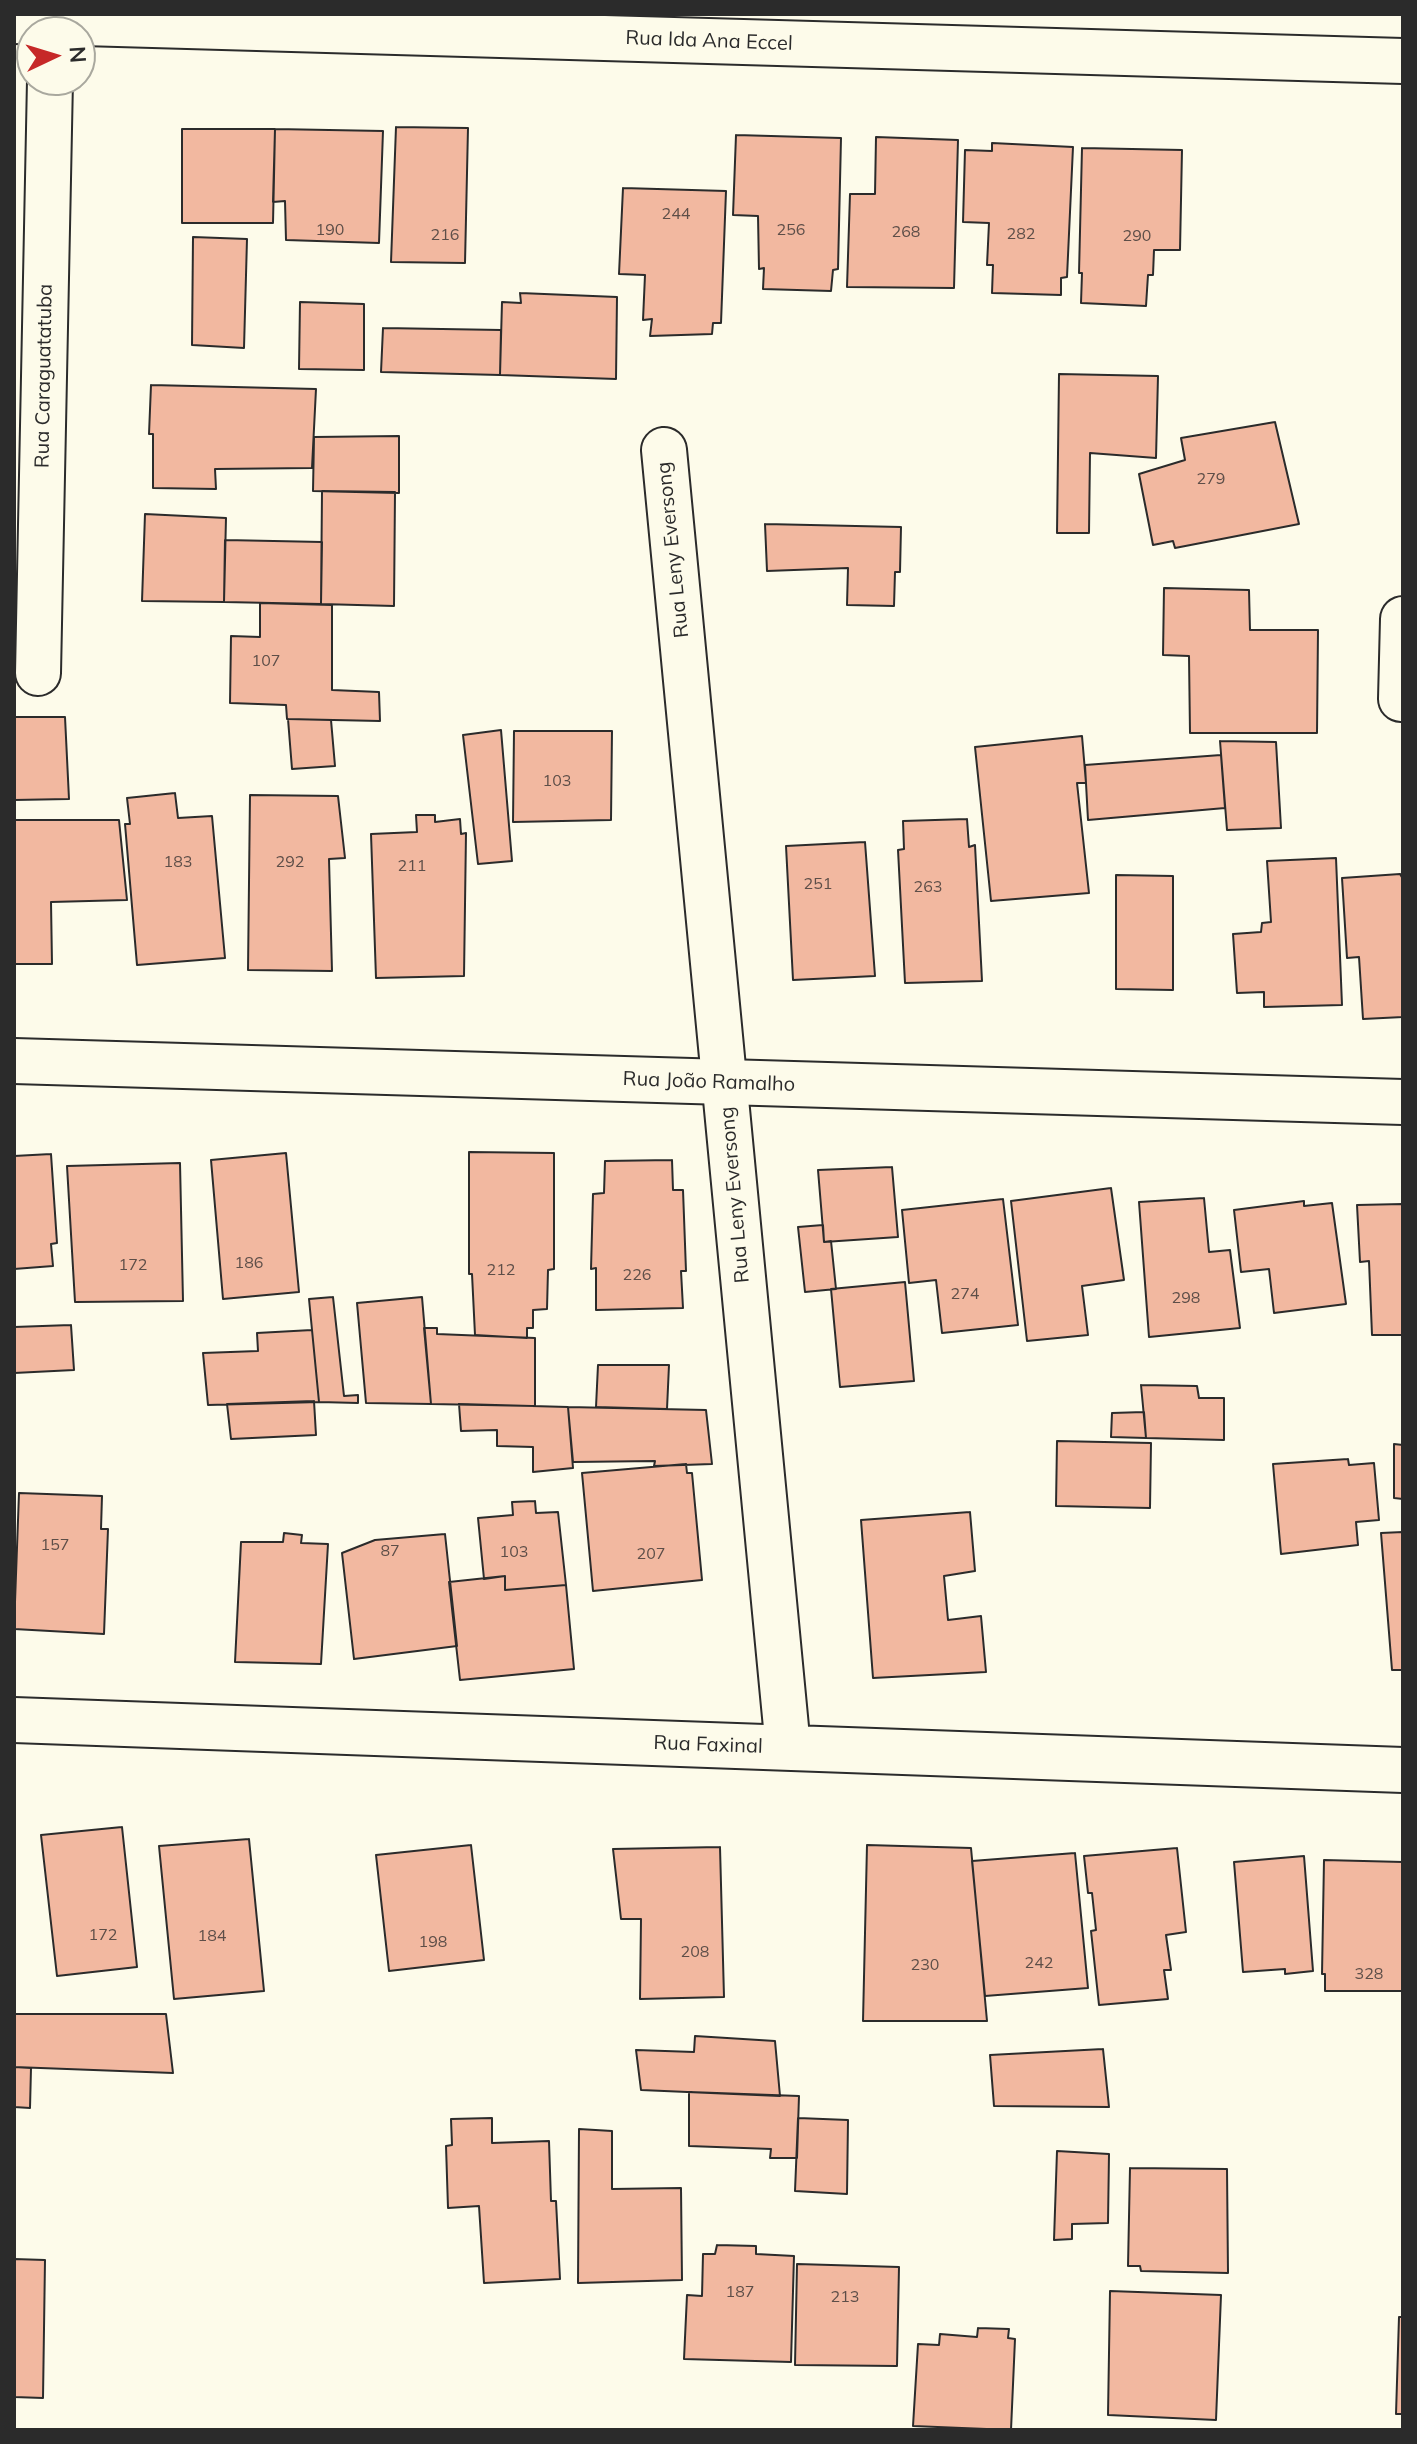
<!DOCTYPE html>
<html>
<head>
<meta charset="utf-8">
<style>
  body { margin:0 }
  #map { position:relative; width:1417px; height:2444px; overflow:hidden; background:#fdfbea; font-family:Mulish,sans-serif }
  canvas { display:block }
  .frame { position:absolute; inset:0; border:16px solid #2b2b2b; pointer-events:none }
  .north { position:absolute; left:16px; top:16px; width:80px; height:80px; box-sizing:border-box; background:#fdfbea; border:2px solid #a9a89e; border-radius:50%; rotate:86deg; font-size:22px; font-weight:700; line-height:32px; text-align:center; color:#2b2b2b }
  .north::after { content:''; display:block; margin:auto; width:28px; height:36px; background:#c62828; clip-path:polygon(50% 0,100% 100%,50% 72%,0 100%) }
</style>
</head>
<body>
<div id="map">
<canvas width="1417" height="2444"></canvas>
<div class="frame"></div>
<div class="north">N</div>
</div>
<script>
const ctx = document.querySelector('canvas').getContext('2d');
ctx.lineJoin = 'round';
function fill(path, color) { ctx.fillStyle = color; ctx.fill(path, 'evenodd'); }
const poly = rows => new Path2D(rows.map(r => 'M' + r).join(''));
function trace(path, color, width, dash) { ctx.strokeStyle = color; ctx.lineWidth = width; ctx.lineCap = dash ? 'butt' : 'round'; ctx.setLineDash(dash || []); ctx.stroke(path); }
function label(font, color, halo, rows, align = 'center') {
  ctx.font = font + ' Mulish,sans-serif'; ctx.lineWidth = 6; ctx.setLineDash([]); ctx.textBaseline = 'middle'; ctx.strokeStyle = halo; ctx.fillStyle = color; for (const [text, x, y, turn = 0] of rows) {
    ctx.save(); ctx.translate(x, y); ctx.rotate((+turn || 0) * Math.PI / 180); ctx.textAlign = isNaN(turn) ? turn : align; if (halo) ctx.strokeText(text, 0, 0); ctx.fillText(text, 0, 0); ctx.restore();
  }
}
const building = poly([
  [396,127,468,128,465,263,391,262,396,127],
  [182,129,275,129,273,223,182,223,182,129],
  [275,129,383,131,379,243,286,240,285,201,273,202,275,129],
  [736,135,841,138,838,269,833,270,831,291,763,289,764,268,759,269,758,216,733,215,736,135],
  [876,137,958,140,954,288,847,287,850,194,875,194,876,137],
  [992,143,1073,147,1067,277,1061,278,1061,295,992,293,993,265,987,265,989,223,963,222,965,150,992,151,992,143],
  [1082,148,1182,150,1180,250,1154,250,1153,275,1148,275,1146,306,1081,303,1082,273,1079,273,1082,148],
  [623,188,726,191,721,323,713,323,712,334,650,336,652,319,643,320,645,275,619,274,623,188],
  [193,237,247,239,244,348,192,345,193,237],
  [520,293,617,297,616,379,500,375,502,302,521,303,520,293],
  [300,302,364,304,364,370,299,369,300,302],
  [383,328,501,330,500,375,381,372,383,328],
  [1059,374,1158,376,1156,458,1090,453,1089,533,1057,533,1059,374],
  [151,385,316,389,312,468,215,469,216,489,153,488,153,434,149,434,151,385],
  [1275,422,1299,524,1175,548,1173,541,1153,545,1139,474,1185,460,1181,438,1275,422],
  [399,436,399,493,313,491,314,437,399,436],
  [322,491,395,492,394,606,321,604,322,491],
  [145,514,226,518,224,602,142,601,145,514],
  [765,524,901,527,900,572,895,572,894,606,847,605,848,568,767,571,765,524],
  [225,540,322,542,321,604,224,602,225,540],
  [1164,588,1249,590,1250,630,1318,630,1317,733,1190,733,1189,656,1163,655,1164,588],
  [260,603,332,605,332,690,379,692,380,721,287,719,286,705,230,703,231,636,260,637,260,603],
  [14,717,65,717,69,799,14,800,14,717],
  [288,719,331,720,335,766,292,769,288,719],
  [501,730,512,861,478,864,463,735,501,730],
  [514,731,612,731,611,820,513,822,514,731],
  [1082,736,1086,783,1077,783,1089,893,991,901,975,747,1082,736],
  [1220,741,1276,742,1281,828,1227,830,1220,741],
  [1221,755,1225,808,1088,820,1085,765,1221,755],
  [175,793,178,818,212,816,225,958,137,965,125,824,130,824,127,798,175,793],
  [250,795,338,796,345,858,329,859,332,971,248,970,250,795],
  [416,815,435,815,435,822,460,819,461,834,466,833,464,976,376,978,371,834,417,832,416,815],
  [967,819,969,847,975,845,982,981,905,983,898,850,904,849,903,821,967,819],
  [14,820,119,820,127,900,51,902,52,964,14,964,14,820],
  [865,842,875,976,793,980,786,846,865,842],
  [1336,858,1342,1005,1264,1007,1264,992,1237,993,1233,934,1261,932,1262,923,1271,922,1267,861,1336,858],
  [1400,874,1403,879,1403,1017,1363,1019,1359,957,1347,958,1342,878,1400,874],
  [1116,875,1173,876,1173,990,1116,989,1116,875],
  [469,1152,554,1153,554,1269,548,1270,547,1309,533,1310,533,1328,527,1328,527,1338,475,1335,472,1274,469,1274,469,1152],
  [286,1153,299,1292,223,1299,211,1160,286,1153],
  [51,1154,57,1243,51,1244,53,1266,14,1269,14,1156,51,1154],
  [672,1160,673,1190,683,1190,686,1271,681,1271,683,1308,596,1310,596,1268,591,1269,593,1194,604,1193,605,1161,672,1160],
  [180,1163,183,1301,75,1302,67,1166,180,1163],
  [892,1167,898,1237,824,1242,818,1170,892,1167],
  [1111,1188,1124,1280,1082,1286,1088,1335,1027,1341,1011,1201,1111,1188],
  [1204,1198,1209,1252,1230,1250,1240,1328,1149,1337,1139,1202,1204,1198],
  [1003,1199,1018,1325,942,1333,936,1280,909,1283,902,1210,1003,1199],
  [1304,1201,1304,1206,1332,1203,1346,1304,1274,1313,1269,1269,1241,1272,1234,1210,1304,1201],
  [1403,1204,1403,1335,1372,1335,1369,1261,1360,1262,1357,1205,1403,1204],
  [823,1225,824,1242,831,1241,836,1289,805,1292,798,1227,823,1225],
  [905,1282,914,1381,840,1387,831,1289,905,1282],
  [333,1297,344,1396,358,1395,358,1403,319,1402,309,1299,333,1297],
  [422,1297,431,1404,366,1403,357,1303,422,1297],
  [71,1325,74,1370,14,1373,14,1327,71,1325],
  [424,1328,437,1328,437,1334,535,1338,535,1406,431,1404,424,1328],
  [312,1330,319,1402,208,1405,203,1353,258,1351,257,1333,312,1330],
  [598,1365,669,1365,667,1409,596,1407,598,1365],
  [1141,1385,1197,1386,1199,1398,1224,1398,1224,1440,1146,1438,1141,1385],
  [314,1401,316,1435,231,1439,227,1404,314,1401],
  [459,1404,568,1407,573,1468,533,1472,533,1447,497,1446,497,1430,461,1431,459,1404],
  [568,1407,706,1410,712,1464,654,1466,655,1461,573,1462,568,1407],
  [1144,1412,1146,1438,1111,1437,1112,1413,1144,1412],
  [1057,1441,1151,1443,1150,1508,1056,1506,1057,1441],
  [1394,1444,1403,1445,1403,1499,1394,1498,1394,1444],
  [1348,1459,1349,1465,1374,1463,1379,1520,1356,1522,1358,1545,1281,1554,1273,1464,1348,1459],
  [686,1464,687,1473,692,1473,702,1580,593,1591,582,1473,686,1464],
  [19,1493,102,1496,101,1529,108,1529,104,1634,14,1629,19,1493],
  [535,1501,536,1513,558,1512,566,1585,505,1590,505,1576,484,1579,478,1518,513,1515,512,1502,535,1501],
  [970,1512,975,1571,944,1576,948,1620,981,1616,986,1672,873,1678,861,1520,970,1512],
  [1403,1532,1403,1670,1392,1670,1381,1533,1403,1532],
  [284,1533,302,1535,301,1543,328,1544,321,1664,235,1662,241,1542,283,1542,284,1533],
  [445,1534,457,1646,354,1659,342,1553,375,1540,445,1534],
  [505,1576,505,1590,566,1585,574,1669,460,1680,449,1582,505,1576],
  [122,1827,137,1967,57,1976,41,1835,122,1827],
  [249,1839,264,1991,174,1999,159,1846,249,1839],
  [471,1845,484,1960,389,1971,376,1855,471,1845],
  [867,1845,971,1848,987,2021,863,2021,867,1845],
  [720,1847,724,1997,640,1999,641,1919,621,1919,613,1849,720,1847],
  [1177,1848,1186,1932,1166,1935,1171,1970,1164,1970,1168,1999,1099,2005,1091,1931,1096,1930,1092,1893,1088,1893,1084,1856,1177,1848],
  [1075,1853,1088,1988,985,1996,972,1861,1075,1853],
  [1304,1856,1313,1971,1285,1974,1285,1969,1243,1972,1234,1862,1304,1856],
  [1324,1860,1403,1862,1403,1991,1325,1991,1325,1974,1322,1974,1324,1860],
  [14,2014,166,2014,173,2073,14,2067,14,2014],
  [695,2036,775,2041,780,2096,641,2090,636,2050,694,2052,695,2036],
  [1103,2049,1109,2107,994,2106,990,2055,1103,2049],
  [14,2067,31,2068,30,2108,14,2107,14,2067],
  [689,2092,799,2096,797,2158,770,2158,771,2149,689,2146,689,2092],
  [492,2118,492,2143,549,2141,551,2201,556,2201,560,2279,484,2283,479,2206,448,2208,446,2146,452,2145,451,2119,492,2118],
  [798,2118,848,2120,847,2194,795,2191,798,2118],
  [579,2129,612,2131,612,2189,681,2188,682,2280,578,2283,579,2129],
  [1057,2151,1109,2154,1108,2223,1072,2224,1072,2239,1054,2240,1057,2151],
  [1130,2168,1227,2169,1228,2273,1141,2271,1140,2266,1128,2266,1130,2168],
  [717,2245,756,2246,756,2254,794,2256,791,2362,684,2359,687,2295,702,2296,703,2254,715,2254,717,2245],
  [14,2259,45,2260,43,2398,14,2397,14,2259],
  [797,2264,899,2267,897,2366,795,2365,797,2264],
  [1110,2291,1221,2295,1216,2420,1108,2415,1110,2291],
  [1399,2317,1403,2317,1403,2414,1396,2414,1399,2317],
  [978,2328,1009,2329,1008,2338,1015,2339,1011,2430,913,2426,918,2344,939,2345,940,2334,977,2337,978,2328]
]);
fill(building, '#f2b8a0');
trace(building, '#2b2b2b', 2);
const minor = poly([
  [664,450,788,1748],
  [38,673,50,80],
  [1401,699,1403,619],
  [14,1720,1403,1770]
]);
const tertiary = poly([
  [14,21,1403,61],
  [14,1061,1403,1102]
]);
trace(minor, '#2b2b2b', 48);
trace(tertiary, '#2b2b2b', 48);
trace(minor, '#fdfbea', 44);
trace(tertiary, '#fdfbea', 44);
label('16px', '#5d4e48', null, [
  ["244",676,214],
  ["190",330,230],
  ["256",791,230],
  ["268",906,232],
  ["282",1021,234],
  ["216",445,235],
  ["290",1137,236],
  ["279",1211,479],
  ["107",266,661],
  ["103",557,781],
  ["183",178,862],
  ["292",290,862],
  ["211",412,866],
  ["251",818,884],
  ["263",928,887],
  ["186",249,1263],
  ["172",133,1265],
  ["212",501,1270],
  ["226",637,1275],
  ["274",965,1294],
  ["298",1186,1298],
  ["157",55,1545],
  ["87",390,1551],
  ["103",514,1552],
  ["207",651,1554],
  ["172",103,1935],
  ["184",212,1936],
  ["198",433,1942],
  ["208",695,1952],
  ["242",1039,1963],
  ["230",925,1965],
  ["328",1369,1974],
  ["187",740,2292],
  ["213",845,2297]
]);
label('20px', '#2b2b2b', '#fdfbea', [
  ["Rua Ida Ana Eccel",709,41,2],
  ["Rua Caraguatatuba",44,376,-89],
  ["Rua Leny Eversong",673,550,-96],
  ["Rua João Ramalho",709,1082,2],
  ["Rua Leny Eversong",735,1195,-95],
  ["Rua Faxinal",708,1745,2]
]);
</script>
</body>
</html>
